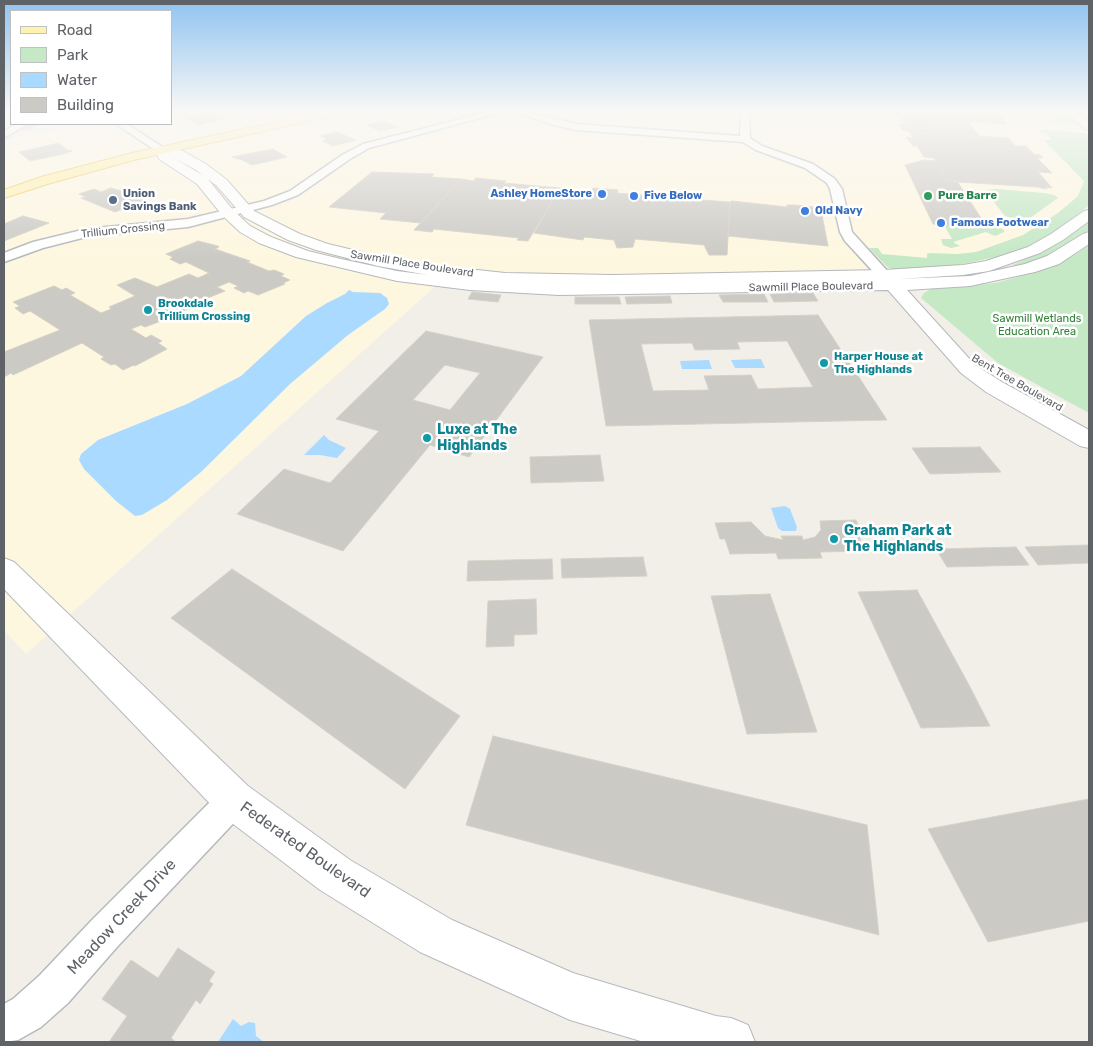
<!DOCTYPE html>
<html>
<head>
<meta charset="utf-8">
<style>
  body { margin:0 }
  #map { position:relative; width:1093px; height:1046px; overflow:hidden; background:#f1efe8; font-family:Rubik,sans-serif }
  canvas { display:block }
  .frame { position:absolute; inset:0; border:5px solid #5f6368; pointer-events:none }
  .legend { position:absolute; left:10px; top:10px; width:162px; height:115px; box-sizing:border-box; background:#fff; border:1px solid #bfc1c3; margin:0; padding:6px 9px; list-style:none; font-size:15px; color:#5f6368 }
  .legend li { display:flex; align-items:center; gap:10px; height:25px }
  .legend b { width:25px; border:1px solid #bfc1c3 }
</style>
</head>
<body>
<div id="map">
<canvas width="1093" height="1046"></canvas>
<div class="frame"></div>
<ul class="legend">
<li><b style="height:6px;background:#fff2af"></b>Road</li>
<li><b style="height:14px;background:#c5e8c5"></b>Park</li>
<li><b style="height:14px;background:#aadaff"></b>Water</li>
<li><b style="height:14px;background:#cccac5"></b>Building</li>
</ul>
</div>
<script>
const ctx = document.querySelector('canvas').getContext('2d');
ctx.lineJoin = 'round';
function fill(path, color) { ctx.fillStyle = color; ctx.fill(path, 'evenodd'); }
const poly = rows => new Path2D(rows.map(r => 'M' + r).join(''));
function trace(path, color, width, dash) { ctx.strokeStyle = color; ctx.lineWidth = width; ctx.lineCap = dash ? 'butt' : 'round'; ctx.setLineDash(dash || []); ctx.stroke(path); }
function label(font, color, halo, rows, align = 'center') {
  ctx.font = font + ' Rubik,sans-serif'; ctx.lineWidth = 5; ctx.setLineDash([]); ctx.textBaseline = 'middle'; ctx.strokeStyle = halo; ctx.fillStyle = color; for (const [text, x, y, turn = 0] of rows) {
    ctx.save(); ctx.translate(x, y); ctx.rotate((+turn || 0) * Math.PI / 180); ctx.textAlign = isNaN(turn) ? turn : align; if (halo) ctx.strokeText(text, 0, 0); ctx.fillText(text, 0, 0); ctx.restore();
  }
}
fill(poly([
  [171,112,1065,112,1089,133,1089,205,986,261,943,268,613,280,451,272,26,654,4,630,4,142,31,132,40,133,89,124,171,124]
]), '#fef7e0');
fill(poly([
  [1044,112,1065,112,1079,124,1050,122,1048,121,1056,121],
  [1044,130,1083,133,1089,135,1089,205,1060,229,1034,245,1006,255,943,268,894,270,887,267,869,248,878,248,882,254,927,258,927,254,930,253,957,254,976,252,1023,235,1058,213,1078,196,1084,181,1044,140,1052,140,1046,133,1037,132],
  [997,189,1044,193,1054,195,1058,198,1030,218,1019,220,1005,216,987,193,986,190],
  [1089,221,1089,230,1060,251,1018,267,1013,265,1043,251],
  [944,225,987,229,986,226,998,227,1004,230,1004,232,995,236,986,232,953,242,960,246,951,248,943,245,941,239,952,239],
  [1089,245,1089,413,998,363,921,298,924,293,931,289,996,283,1028,274,1055,265,1073,256]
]), '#c5e8c5');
fill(poly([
  [349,290,353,292,380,293,387,298,389,304,385,309,348,335,290,384,201,472,167,500,142,515,135,516,116,501,84,469,79,460,81,454,98,440,187,404,241,376,306,316,327,303,345,294],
  [761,359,765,368,735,368,731,360],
  [709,360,712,369,682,369,680,361],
  [324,435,329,440,346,448,337,458,320,455,304,455],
  [785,506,790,509,797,527,796,531,782,531,778,528,771,508],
  [233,1019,241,1026,249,1022,255,1023,256,1036,264,1042,218,1042]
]), '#aadaff');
const building = poly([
  [213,112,227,118,199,125,184,117,213,112],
  [894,112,996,112,1007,124,897,117,894,112],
  [901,118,968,122,980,137,910,132,902,130,899,124,905,124,901,118],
  [383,121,397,127,380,131,366,125,383,121],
  [27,124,37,124,32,130,21,130,27,124],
  [337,132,356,140,333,146,323,141,326,138,320,136,337,132],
  [910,132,1009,138,1015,146,1026,146,1034,154,1040,155,1043,158,1037,158,1052,173,1038,172,1052,188,1045,187,1047,189,1037,187,958,182,948,180,934,158,924,157,917,146,913,146,908,140,906,137,913,138,910,132],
  [59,143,67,150,72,151,67,153,30,161,19,152,59,143],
  [273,149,287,157,252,165,240,159,237,159,232,157,273,149],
  [924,160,936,161,948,180,957,181,988,229,933,224,905,165,924,160],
  [372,172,434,174,431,177,461,179,421,223,380,219,386,213,329,207,372,172],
  [476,178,506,181,504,183,560,188,528,241,517,240,519,238,434,229,432,232,414,230,461,179,474,181,476,178],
  [111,188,137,196,134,197,145,201,115,212,81,198,86,197,79,194,94,189,101,192,111,188],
  [560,188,591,191,593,188,618,190,617,193,676,198,677,195,703,197,702,200,730,202,727,255,709,255,704,245,635,239,633,247,617,248,614,240,584,237,583,240,534,233,560,188],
  [732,201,787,207,787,205,795,205,823,208,823,210,821,210,828,246,728,236,730,202,732,201],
  [23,216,49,223,4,241,4,224,23,216],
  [198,241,218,246,219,247,215,249,250,261,247,262,269,271,274,270,284,274,281,276,290,280,283,283,285,284,258,295,248,291,244,293,234,288,238,286,229,282,217,287,225,291,190,305,194,307,174,314,161,321,145,327,141,325,131,329,146,338,151,335,162,341,158,343,167,349,135,366,134,365,123,370,115,364,111,365,101,359,104,357,82,343,13,375,11,373,4,377,4,352,60,330,30,311,23,314,15,308,20,306,13,302,54,286,62,290,66,288,75,293,70,295,101,313,111,309,109,307,135,296,117,285,135,278,157,287,189,274,198,278,209,273,186,262,180,264,170,259,173,257,166,254,198,241],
  [472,292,501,295,498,302,468,299,472,292],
  [813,293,818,301,774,302,770,294,813,293],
  [764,294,768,302,723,302,719,295,764,294],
  [670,296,672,303,627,304,625,297,670,296],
  [575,297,619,297,621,304,575,304,575,297],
  [818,315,887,420,606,426,589,320,818,315],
  [787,341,813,387,758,389,751,375,704,376,709,390,653,391,641,344,692,343,695,350,740,349,737,342,787,341],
  [426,331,543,357,469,457,430,445,343,551,237,514,284,469,330,483,379,431,336,419,426,331],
  [445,365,480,373,450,410,413,400,445,365],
  [980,447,1001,472,930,474,912,448,980,447],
  [600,455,604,481,531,483,530,457,600,455],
  [856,520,863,535,858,535,866,551,820,552,822,558,778,559,776,553,730,554,725,539,720,539,715,523,751,522,765,536,783,540,781,536,802,536,803,540,815,537,821,530,820,521,856,520],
  [1089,545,1089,563,1038,565,1025,547,1089,545],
  [1016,547,1029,565,947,567,936,549,1016,547],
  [643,557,647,576,562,578,561,559,643,557],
  [552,559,553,579,467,581,468,561,552,559],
  [232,569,460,716,405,789,171,618,232,569],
  [917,590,969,685,990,726,921,728,858,592,917,590],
  [770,594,803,690,817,732,747,734,711,596,770,594],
  [536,599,537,634,514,635,514,646,486,647,488,601,536,599],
  [493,736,867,825,879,935,466,825,493,736],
  [1089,799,1089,921,988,942,928,829,1089,799],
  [178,948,215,972,209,981,213,984,200,1004,196,1000,171,1038,176,1042,109,1042,127,1016,102,999,131,960,158,978,178,948]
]);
fill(building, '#cccac5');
trace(building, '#d6d1c6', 1);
const minor = poly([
  [488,112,502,112,369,148,350,159,298,195,272,205,188,227,86,237,43,248,4,262,4,253,33,242,86,229,188,219,264,201,290,191,342,155,363,144,488,112],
  [515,112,528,112,576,124,740,136,741,112,749,112,750,138,762,146,813,164,835,179,842,189,852,232,891,275,889,278,884,279,879,278,845,241,840,232,830,189,827,183,805,168,756,150,743,142,576,130,554,125,515,112],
  [17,124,28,124,4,138,4,131,17,124],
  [116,124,127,124,167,150,166,152,158,152,116,124],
  [234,784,245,789,250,800,245,811,117,947,68,1003,41,1027,18,1040,4,1042,4,1004,13,999,40,975,91,921,223,789,234,784]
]);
const tertiary = poly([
  [1065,112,1077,112,1089,122,1089,130,1085,129,1065,112],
  [162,146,183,151,206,164,227,180,254,211,300,234,328,244,378,256,431,265,505,273,613,275,884,270,963,265,986,261,1028,247,1051,234,1084,211,1089,210,1089,221,1063,240,1040,253,989,271,963,275,898,279,970,276,1025,264,1047,256,1083,234,1089,232,1089,244,1059,264,1035,272,970,286,907,290,975,365,1002,382,1089,430,1089,448,1080,446,986,392,961,373,888,290,559,295,470,290,397,281,296,257,259,243,240,232,223,216,197,184,159,159,156,150,162,146],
  [171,156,196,170,217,186,244,217,288,240,316,250,378,266,428,275,397,271,341,259,308,251,271,237,250,226,233,210,207,178,171,156]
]);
const secondary = poly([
  [4,558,14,562,248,786,350,860,452,920,573,973,716,1016,731,1018,748,1025,755,1042,644,1042,570,1020,420,952,320,890,220,814,4,589,4,558]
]);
const primary = poly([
  [322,112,341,112,336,115,134,160,51,183,4,198,4,190,41,177,132,153,322,112]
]);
trace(minor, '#b5b8bc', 3);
trace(tertiary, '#b5b8bc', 2);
trace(secondary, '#b6babf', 2);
trace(primary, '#f2c960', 2);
fill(minor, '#fff');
fill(tertiary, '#fff');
fill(secondary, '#fff');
fill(primary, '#fff2af');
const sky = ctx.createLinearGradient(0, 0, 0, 258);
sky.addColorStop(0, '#8fc3f1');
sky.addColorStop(0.43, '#f9f8f5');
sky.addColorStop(1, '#f9f8f500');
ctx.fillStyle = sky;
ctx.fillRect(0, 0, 1093, 258);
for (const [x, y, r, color] of [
  [602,194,5,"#3f7fe0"],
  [634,196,5,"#3f7fe0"],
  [928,196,5,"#2e9e5b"],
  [113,200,5,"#5c6f8a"],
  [805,211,5,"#3f7fe0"],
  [941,223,5,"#3f7fe0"],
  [148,310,5,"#0f9aa8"],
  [824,363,5,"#0f9aa8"],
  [427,438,5,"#0f9aa8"],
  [834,539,5,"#0f9aa8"]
]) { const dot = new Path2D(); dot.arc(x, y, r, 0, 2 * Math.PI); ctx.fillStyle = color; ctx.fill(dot); trace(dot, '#fff', 2); }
label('bold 11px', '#4e5e75', '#fff', [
  ["Union",123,194],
  ["Savings Bank",123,207]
], 'left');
label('bold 11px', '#366cbe', '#fff', [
  ["Ashley HomeStore",592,194,"right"],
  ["Five Below",644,196],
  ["Old Navy",815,211],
  ["Famous Footwear",951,223]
], 'left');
label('bold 11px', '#27864d', '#fff', [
  ["Pure Barre",938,196]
], 'left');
label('11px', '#5f6368', '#fff', [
  ["Trillium Crossing",123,230,-6],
  ["Sawmill Place Boulevard",412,264,9],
  ["Sawmill Place Boulevard",811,287,-1],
  ["Bent Tree Boulevard",1017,383,30]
]);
label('bold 11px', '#0d838f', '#fff', [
  ["Brookdale",158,304],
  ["Trillium Crossing",158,317],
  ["Harper House at",834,357],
  ["The Highlands",834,370]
], 'left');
label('11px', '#348238', '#fff', [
  ["Sawmill Wetlands",1037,319],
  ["Education Area",1037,332]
]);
label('bold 14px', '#0d838f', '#fff', [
  ["Luxe at The",437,430],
  ["Highlands",437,446],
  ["Graham Park at",844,531],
  ["The Highlands",844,547]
], 'left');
label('16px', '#5f6368', '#fff', [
  ["Federated Boulevard",305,850,35],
  ["Meadow Creek Drive",122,917,-47]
]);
</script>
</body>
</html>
